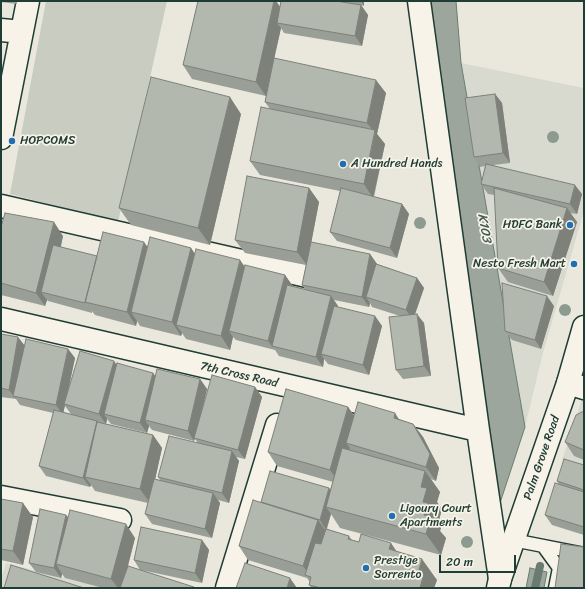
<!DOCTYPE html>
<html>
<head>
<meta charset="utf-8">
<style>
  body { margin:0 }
  #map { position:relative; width:585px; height:589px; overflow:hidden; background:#eae8dd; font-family:Sriracha,sans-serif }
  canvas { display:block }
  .frame { position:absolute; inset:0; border:2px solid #1f3d34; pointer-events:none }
  .scale { position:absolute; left:439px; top:555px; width:77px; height:18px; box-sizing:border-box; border:2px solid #1f3d34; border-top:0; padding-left:5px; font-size:12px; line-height:14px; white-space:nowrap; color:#1f3d34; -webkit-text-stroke:3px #f7f3e8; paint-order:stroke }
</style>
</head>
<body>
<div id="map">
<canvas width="585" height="589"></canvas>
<div class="frame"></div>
<div class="scale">20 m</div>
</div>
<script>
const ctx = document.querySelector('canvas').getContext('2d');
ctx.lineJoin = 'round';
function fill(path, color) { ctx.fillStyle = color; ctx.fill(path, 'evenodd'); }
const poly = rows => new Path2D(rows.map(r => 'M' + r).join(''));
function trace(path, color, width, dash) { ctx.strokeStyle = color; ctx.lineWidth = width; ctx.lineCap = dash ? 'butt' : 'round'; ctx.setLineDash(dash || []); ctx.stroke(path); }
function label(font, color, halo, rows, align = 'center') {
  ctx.font = font + ' Sriracha,sans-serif'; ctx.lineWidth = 3.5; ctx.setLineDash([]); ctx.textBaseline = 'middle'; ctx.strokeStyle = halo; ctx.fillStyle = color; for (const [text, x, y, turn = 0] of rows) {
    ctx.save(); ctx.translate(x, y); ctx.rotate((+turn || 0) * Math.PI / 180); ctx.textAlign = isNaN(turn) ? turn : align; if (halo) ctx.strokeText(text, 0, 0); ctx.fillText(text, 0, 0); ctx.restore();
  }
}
fill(poly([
  [461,63,584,88,584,211,543,353,525,427],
  [584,393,584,467,562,460],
  [6,563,104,588,1,588,1,579]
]), '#d9dacf');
fill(poly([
  [46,1,167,1,118,222,10,194]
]), '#c8ccc1');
const water = poly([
  [423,1,456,1,461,63,525,427,500,503,423,1],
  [530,568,547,572,544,588,526,588,530,568]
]);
fill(water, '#9ca69c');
trace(water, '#6a7c72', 1);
trace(poly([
  [535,588,540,566]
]), '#6a7c72', 8);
const lane = poly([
  [513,540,584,554],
  [543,546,559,568,555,588]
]);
const street = poly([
  [419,1,478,430,500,579],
  [1,30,22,32],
  [1,138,28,1],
  [1,206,307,276],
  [1,319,478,430],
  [568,383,584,388],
  [1,497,120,520],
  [227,588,277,425]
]);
const secondary = poly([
  [498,588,500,579,568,383,584,327]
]);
trace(lane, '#1f3d34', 15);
trace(street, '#1f3d34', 25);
trace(secondary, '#1f3d34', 25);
trace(lane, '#f7f3e8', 12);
trace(street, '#f7f3e8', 22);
trace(secondary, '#f7f3e8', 22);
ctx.fillStyle = '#8d9a8f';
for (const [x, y] of [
  [553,137],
  [420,223],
  [565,310],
  [467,542]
]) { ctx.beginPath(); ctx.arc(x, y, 6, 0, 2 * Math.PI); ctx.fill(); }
fill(poly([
  [1,1,17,1,17,4,1,2],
  [198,1,276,1,280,7,281,1,364,1,364,6,361,5,368,15,362,46,284,33,281,28,274,58,386,93,377,134,385,144,374,197,402,204,409,214,397,258,337,241,330,232,340,191,260,175,250,161,270,109,265,102,274,59,266,96,192,79,183,65],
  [495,94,502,103,510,163,493,165,582,194,577,214,570,213,577,222,553,296,508,282,498,268,495,195,488,194,481,184,485,166,480,167,474,157],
  [241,114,210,245,131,225,119,208],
  [309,188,319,202,311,243,370,254,377,264,417,278,424,288,415,314,424,323,431,376,403,379,396,370,400,316,372,307,370,303,369,307,334,300,338,306,338,307,375,316,382,326,369,375,328,364,324,359,323,367,279,356,275,350,236,340,233,337,230,350,186,339,182,333,181,336,140,326,137,321,136,326,95,315,92,311,92,313,48,301,47,300,45,306,1,295,1,227,63,236,61,247,97,256,147,246,191,248,195,254,245,267,285,275,292,285,292,286,305,289,302,285,306,265,245,253,235,240],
  [554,306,541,349,512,340,505,331],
  [1,334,24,346,68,349,75,358,69,387,116,364,153,373,155,376,200,379,207,389,202,412,255,387,262,397,245,459,236,457,239,461,229,503,218,500,220,503,212,538,152,524,145,514,148,503,95,491,91,485,90,487,46,476,39,466,53,413,20,405,16,399,1,397],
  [65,406,71,414,82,417,63,412],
  [107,419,111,424,147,433,149,426,152,430,194,441,195,439,198,443,158,477,160,480,155,479,162,448,153,435,98,422,106,424],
  [348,407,354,416,399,419,413,424,423,437,439,468,436,481,431,479,440,492,437,502,442,509,439,520,442,524,440,531,446,538,441,555,340,528,331,514,327,529,349,536,352,540,359,542,397,552,437,580,434,588,312,588,309,585,310,582,307,578,248,560,239,546,261,502,329,488,330,490,333,482,277,466,268,452],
  [584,411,584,460,574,456,565,442],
  [584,465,584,535,552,525,545,515,559,485,557,481],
  [1,499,33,517,23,565,1,560],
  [66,515,68,517,135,538,128,566,140,570,134,560,202,540,209,550,202,583,141,570,195,588,103,588,65,578,62,574,61,578,36,572,29,563]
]), '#999e96');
fill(poly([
  [274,1,276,1,284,13,277,23,281,28,266,96,256,82],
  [361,1,364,1,364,6],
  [361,5,368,15,362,46,355,36],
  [376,80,386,93,377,134,385,144,373,198,364,184,375,133,367,123],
  [495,94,502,103,510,163,503,153],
  [230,97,241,114,210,245,198,228],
  [575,185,582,194,577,214,570,204],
  [309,188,319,202,307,265,297,252],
  [402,204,409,214,397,258,390,248],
  [567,208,577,222,553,296,544,282],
  [54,222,63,236,49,294,41,292,47,300,45,306,36,293],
  [144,242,154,256,131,312,137,321,136,326,127,312],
  [191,248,200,262,176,325,182,333,181,336,172,322],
  [370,254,377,264,371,299,366,297,370,303,369,307,362,297],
  [240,260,250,274,229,331,233,337,230,350,221,336],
  [285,275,292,285,276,347,272,346,268,341],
  [417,278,424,288,413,320,406,310],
  [331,296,338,306,325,356,321,354,324,359,323,367,316,357],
  [547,296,554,306,541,349,535,340],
  [417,314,424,323,431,376,424,366],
  [375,316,382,326,369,375,363,365],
  [18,337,25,346,13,396,16,399,9,390],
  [68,349,75,358,65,404,64,404,65,405,63,415,56,405],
  [114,361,121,371,104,414,107,419,106,424,99,414],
  [153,373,160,383,145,420,149,426,147,433,140,423],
  [200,379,207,389,194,441,188,431],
  [255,387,262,397,245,459,238,450],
  [348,407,358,421,346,443,350,448,340,484,330,470],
  [395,413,404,427,394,418],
  [97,421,104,431,85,477,91,485,90,487,83,478],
  [413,424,423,437,439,468,436,481,426,467],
  [153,435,162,448,150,503,140,489],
  [232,451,239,461,229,503,222,493],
  [425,471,440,492,437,502,442,509,439,520,442,524,440,531,446,538,441,555,426,534,421,487],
  [329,488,336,498,326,507,331,514,326,530,320,520],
  [213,493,220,503,212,538,205,529],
  [23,503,33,517,23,565,13,551],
  [66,515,73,524,56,564,62,574,61,578,54,568],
  [318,520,327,533,311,577,303,566],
  [126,524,135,538,122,588,118,588,111,579],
  [202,540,209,550,202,583,195,573],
  [391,543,405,564,389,549],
  [422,559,437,580,434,588,420,588,418,573],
  [290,578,297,588,287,588]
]), '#7d817a');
const building = poly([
  [198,1,274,1,256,82,183,65,198,1],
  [281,1,336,1,361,5,355,36,277,23,281,1],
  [274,58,376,80,367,123,265,102,274,58],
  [151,77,230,97,198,228,119,208,151,77],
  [495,94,503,153,474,157,465,98,495,94],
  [261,107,375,130,364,184,250,161,261,107],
  [486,164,575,185,570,204,481,184,486,164],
  [247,176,309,188,297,252,235,240,247,176],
  [341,188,402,204,390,248,330,232,341,188],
  [494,188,567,208,544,282,498,268,494,188],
  [5,213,54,222,36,293,1,283,1,227,5,213],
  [103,232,144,242,127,312,85,302,103,232],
  [150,237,191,248,172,322,131,312,150,237],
  [311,242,370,254,362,297,302,285,311,242],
  [53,245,97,256,85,303,41,292,53,245],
  [196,249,240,260,221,336,176,325,196,249],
  [376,264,417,278,406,310,366,297,376,264],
  [245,265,285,275,268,341,229,331,245,265],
  [502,283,547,296,535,340,505,331,502,283],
  [287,285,331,296,316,357,272,346,287,285],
  [334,306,375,316,363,365,321,354,334,306],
  [417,314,424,366,396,370,389,317,417,314],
  [1,334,18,337,9,390,1,388,1,334],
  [26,339,68,349,56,405,13,396,26,339],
  [80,351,114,361,99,414,64,404,80,351],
  [117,363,153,373,140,423,104,414,117,363],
  [157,369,200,379,188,431,145,420,157,369],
  [212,375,255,387,238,450,194,438,212,375],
  [286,389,348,407,330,470,268,452,286,389],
  [358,402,395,413,394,418,413,424,430,454,426,467,346,443,358,402],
  [54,410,97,421,83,478,39,466,54,410],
  [584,411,584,450,565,442,576,415,584,411],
  [97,422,153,435,140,489,85,477,97,422],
  [169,436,232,451,222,493,158,477,169,436],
  [342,448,425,471,421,487,427,488,423,502,428,503,424,515,431,517,426,534,326,507,342,448],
  [564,459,584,465,584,490,557,481,564,459],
  [270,471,329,488,320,520,261,502,270,471],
  [154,479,213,493,205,529,145,514,154,479],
  [555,483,584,492,584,527,545,515,555,483],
  [1,499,23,503,13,551,1,549,1,499],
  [253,500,318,520,303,566,239,546,253,500],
  [40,509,66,515,54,568,29,563,40,509],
  [70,510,126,524,111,579,56,564,70,510],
  [141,527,202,540,195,573,134,560,141,527],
  [326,529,349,536,348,539,359,542,361,534,391,543,389,549,422,559,418,573,424,574,420,588,321,588,309,585,311,577,305,575,315,543,321,544,326,529],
  [561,544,584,547,584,588,555,588,561,544],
  [245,563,290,578,287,588,236,588,245,563],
  [11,565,84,588,4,588,11,565],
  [128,566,194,587,194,588,120,588,128,566]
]);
fill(building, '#b2b8ae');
trace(building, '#7d817a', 1);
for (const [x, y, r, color] of [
  [12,141,4,"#1f6fb2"],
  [343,164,4,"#1f6fb2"],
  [570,225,4,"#1f6fb2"],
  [574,264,4,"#1f6fb2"],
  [392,516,4,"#1f6fb2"],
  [366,568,4,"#1f6fb2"]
]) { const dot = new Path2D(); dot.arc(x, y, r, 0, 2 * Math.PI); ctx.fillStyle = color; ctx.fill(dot); trace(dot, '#f7f3e8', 1.5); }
label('12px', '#1f3d34', '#f7f3e8', [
  ["HOPCOMS",20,141],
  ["A Hundred Hands",351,164],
  ["HDFC Bank",562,225,"right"],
  ["Nesto Fresh Mart",566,264,"right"],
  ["Ligoury Court",400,509],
  ["Apartments",400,523],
  ["Prestige",374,561],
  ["Sorrento",374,575]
], 'left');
label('12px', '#1f3d34', '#f7f3e8', [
  ["7th Cross Road",239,375,13],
  ["Palm Grove Road",542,458,-71]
]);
label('italic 13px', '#445c53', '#f7f3e8', [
  ["K103",484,228,80]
]);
</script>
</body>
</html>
